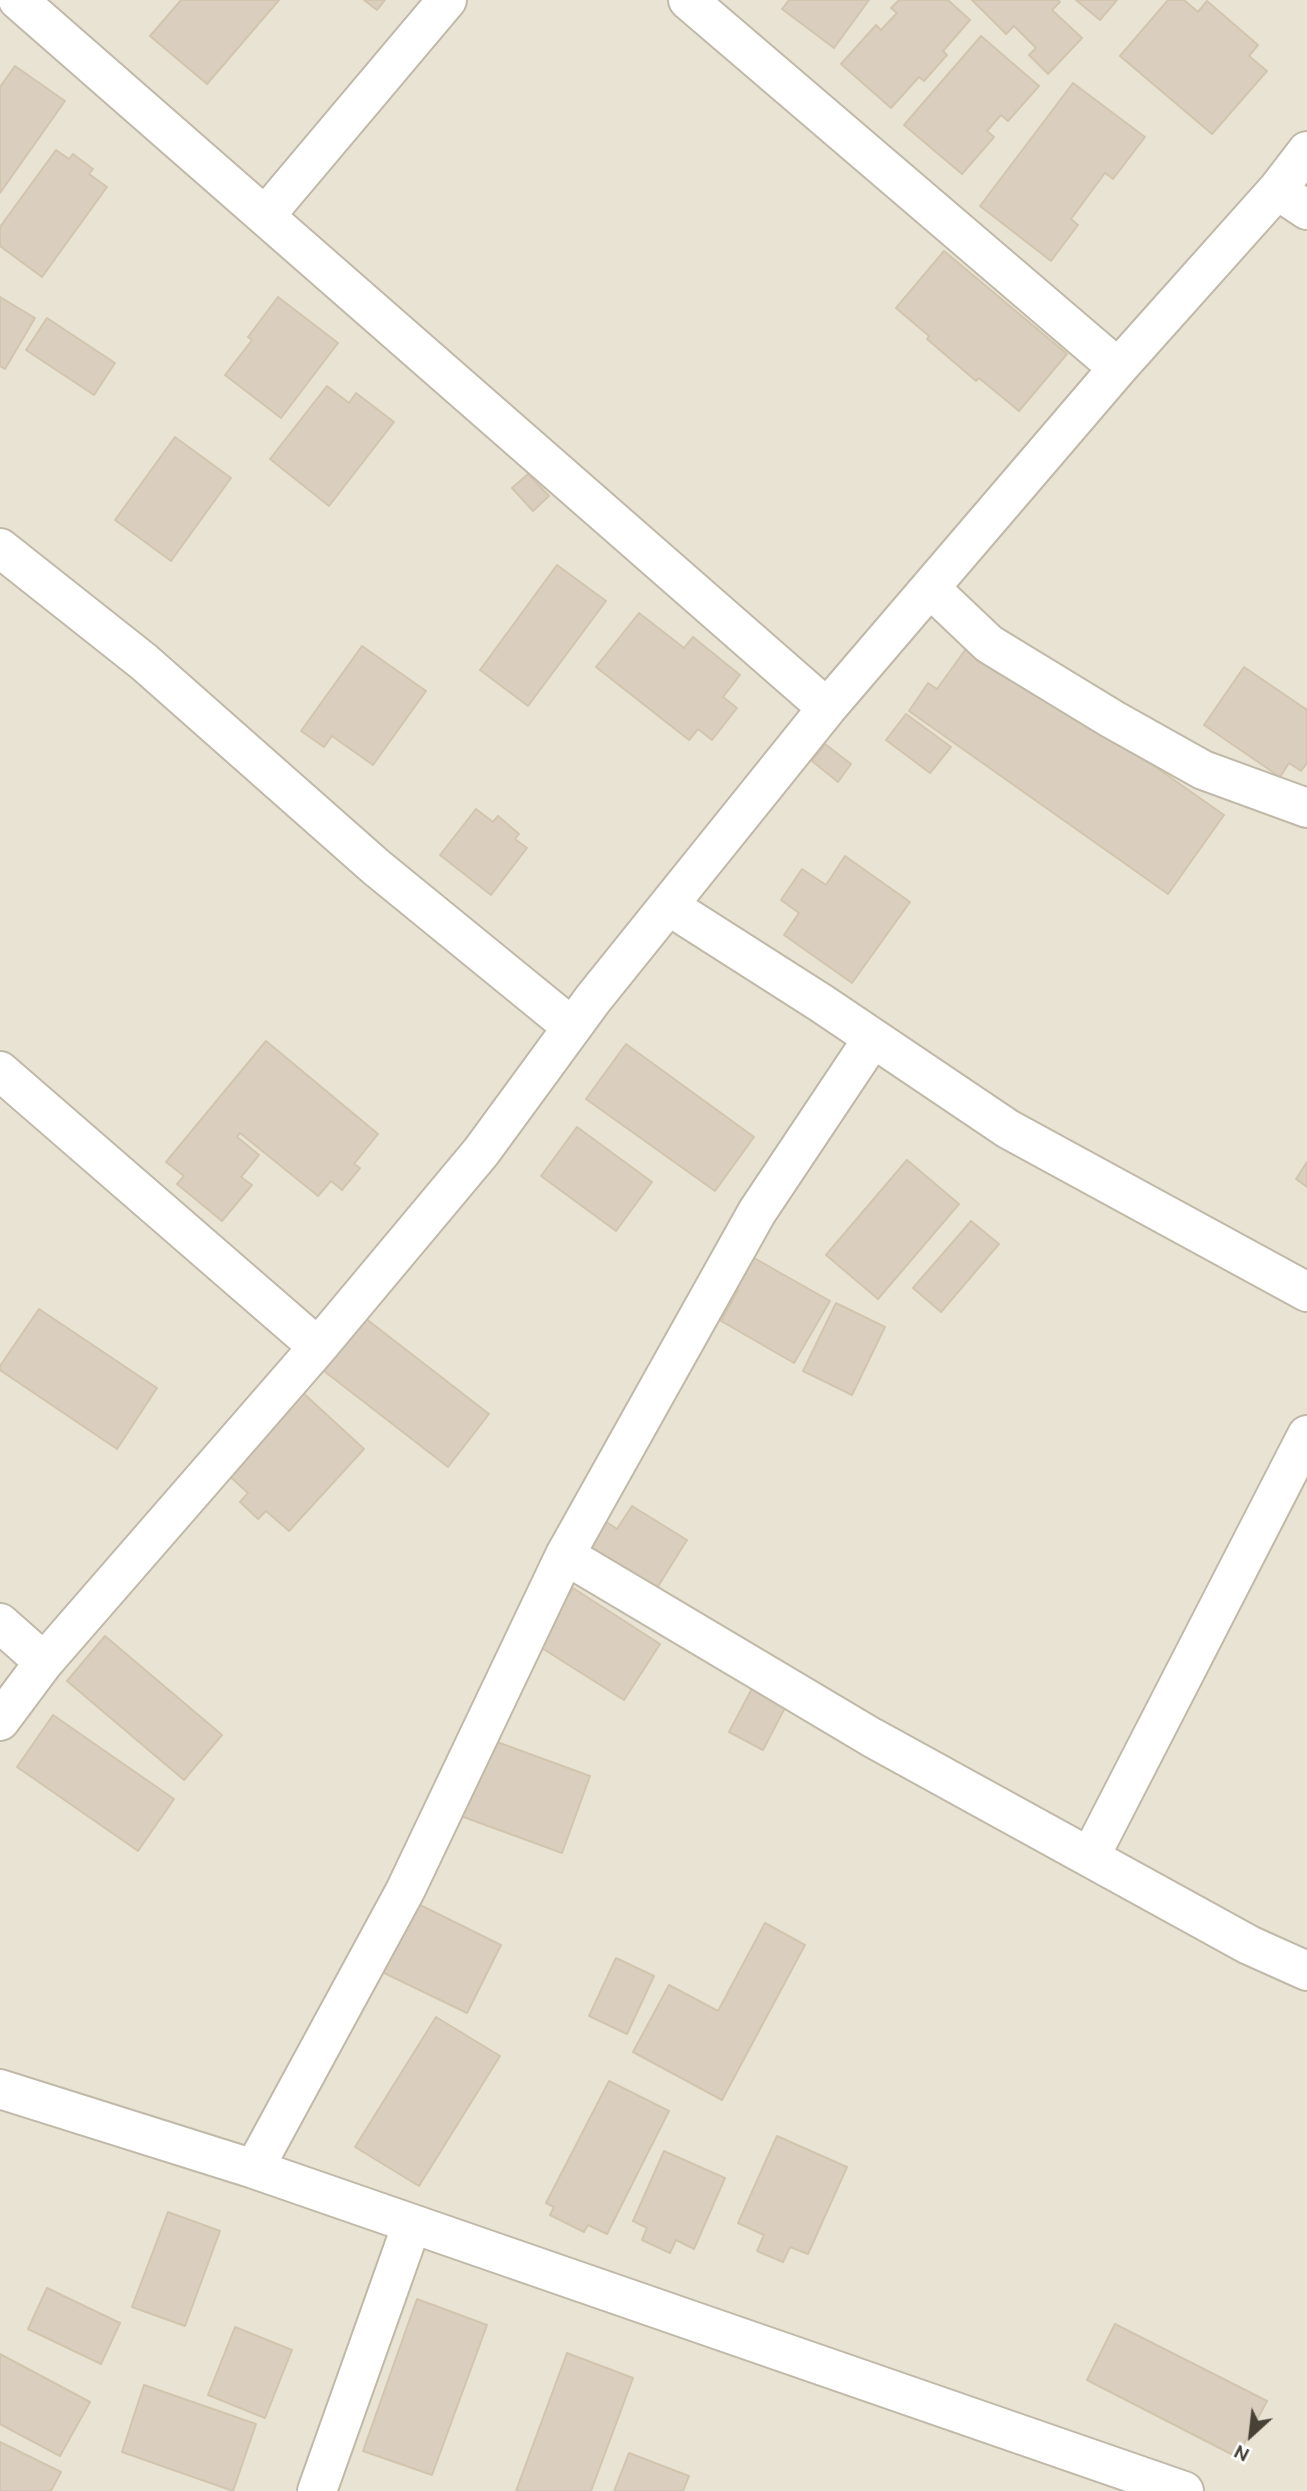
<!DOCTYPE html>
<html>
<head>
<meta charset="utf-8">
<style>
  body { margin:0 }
  #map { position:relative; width:1307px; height:2491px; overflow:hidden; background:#f4f0e6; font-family:Ubuntu,sans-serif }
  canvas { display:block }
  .north { position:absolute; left:1216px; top:2400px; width:70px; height:70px; -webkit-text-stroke:5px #fff; paint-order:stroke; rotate:207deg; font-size:19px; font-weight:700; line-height:28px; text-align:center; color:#484135 }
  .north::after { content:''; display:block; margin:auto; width:24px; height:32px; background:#484135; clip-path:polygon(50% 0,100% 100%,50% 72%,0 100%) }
</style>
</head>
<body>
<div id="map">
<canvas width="1307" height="2491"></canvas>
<div class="north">N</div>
</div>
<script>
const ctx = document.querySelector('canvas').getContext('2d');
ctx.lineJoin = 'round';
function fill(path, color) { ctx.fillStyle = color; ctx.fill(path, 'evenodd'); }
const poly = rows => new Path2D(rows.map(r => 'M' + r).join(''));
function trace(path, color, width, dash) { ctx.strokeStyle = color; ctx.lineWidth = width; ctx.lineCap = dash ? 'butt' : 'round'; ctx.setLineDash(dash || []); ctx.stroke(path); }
fill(poly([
  [0,0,1307,0,1307,2491,0,2491]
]), '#e9e3d4');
const building = poly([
  [181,0,279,0,207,84,150,36,181,0],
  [364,0,385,0,377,10,364,0],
  [789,0,869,0,834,48,782,9,789,0],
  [899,0,948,0,970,20,943,51,947,55,924,81,919,77,891,108,841,64,876,25,881,30,897,13,891,8,899,0],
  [972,0,1058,0,1060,2,1052,10,1082,38,1048,74,1029,55,1036,48,1014,26,1006,34,972,0],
  [1076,0,1117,0,1100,20,1076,0],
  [1168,0,1184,0,1198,12,1207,1,1258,45,1249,56,1267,71,1212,134,1120,56,1168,0],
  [981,36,1039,86,1008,121,1001,115,987,131,994,137,962,174,904,125,981,36],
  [15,66,65,101,0,193,0,87,15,66],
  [1073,83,1145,137,1113,179,1105,173,1071,219,1078,225,1051,261,980,206,1073,83],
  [56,150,69,159,73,154,93,169,89,174,107,187,42,277,0,246,0,227,56,150],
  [944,251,1067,354,1019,411,979,378,976,381,927,339,929,336,896,308,944,251],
  [0,297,35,318,5,369,0,366,0,297],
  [278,297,338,343,281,418,225,375,252,340,248,337,278,297],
  [47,318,115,363,94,395,26,350,47,318],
  [327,386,349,403,356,393,394,422,329,506,270,459,327,386],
  [175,437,231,478,171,561,115,520,175,437],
  [528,474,549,496,533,511,512,488,528,474],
  [557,565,606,601,528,706,480,670,557,565],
  [639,613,684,648,693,637,740,675,723,697,737,708,712,740,698,729,689,740,596,667,639,613],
  [973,639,1224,815,1168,894,909,711,928,683,937,689,973,639],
  [362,646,426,691,373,765,332,736,324,747,301,731,362,646],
  [1244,667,1307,710,1307,763,1301,771,1289,763,1280,777,1204,725,1244,667],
  [906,714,951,747,930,773,886,740,906,714],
  [825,744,851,764,838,782,812,761,825,744],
  [476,809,493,822,498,816,519,834,515,839,527,848,491,895,440,855,476,809],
  [845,856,910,902,852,983,784,935,799,913,781,900,802,869,826,885,845,856],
  [266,1041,378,1134,354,1164,360,1168,342,1190,331,1181,318,1196,240,1133,237,1137,259,1155,241,1177,252,1185,222,1221,177,1184,184,1176,166,1162,266,1041],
  [626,1044,754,1137,715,1191,586,1099,626,1044],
  [577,1127,652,1182,616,1231,541,1176,577,1127],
  [907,1160,959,1204,878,1299,826,1255,907,1160],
  [1307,1162,1307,1187,1296,1179,1307,1162],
  [971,1221,999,1244,941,1312,913,1288,971,1221],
  [747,1254,830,1301,794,1363,721,1321,738,1290,729,1285,747,1254],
  [836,1303,885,1327,852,1395,803,1371,836,1303],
  [39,1309,157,1388,117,1449,0,1370,0,1366,39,1309],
  [365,1318,489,1414,448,1467,324,1371,365,1318],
  [301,1391,364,1449,289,1531,266,1511,258,1519,240,1502,248,1493,225,1472,301,1391],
  [632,1506,687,1540,652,1596,581,1552,602,1519,617,1529,632,1506],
  [573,1588,660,1644,624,1700,537,1645,573,1588],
  [105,1636,222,1735,184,1780,67,1681,105,1636],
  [756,1681,790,1698,763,1750,729,1732,756,1681],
  [53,1715,174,1799,138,1851,17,1767,53,1715],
  [486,1738,590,1776,562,1853,458,1815,486,1738],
  [410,1900,501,1945,467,2013,376,1969,410,1900],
  [765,1923,805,1945,722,2100,633,2052,669,1985,718,2011,765,1923],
  [616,1958,654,1976,627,2034,589,2016,616,1958],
  [436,2017,500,2056,419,2186,355,2147,436,2017],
  [609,2081,669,2111,607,2234,588,2225,584,2232,550,2215,554,2207,546,2203,609,2081],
  [777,2136,847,2167,808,2254,790,2247,783,2262,757,2251,764,2235,738,2223,777,2136],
  [664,2151,725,2178,694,2249,676,2240,670,2253,642,2240,647,2228,633,2221,664,2151],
  [168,2212,220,2231,185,2326,132,2307,168,2212],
  [47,2288,120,2323,101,2364,28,2329,47,2288],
  [417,2299,487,2325,432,2475,363,2451,417,2299],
  [1115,2324,1267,2401,1237,2457,1087,2380,1115,2324],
  [235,2327,292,2350,265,2418,208,2395,235,2327],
  [567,2353,633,2378,591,2491,516,2491,567,2353],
  [0,2354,90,2402,60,2456,0,2424,0,2354],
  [144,2385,256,2424,233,2491,122,2452,144,2385],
  [0,2442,61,2472,51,2491,0,2491,0,2442],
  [629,2453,689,2476,683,2491,614,2491,629,2453]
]);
fill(building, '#dacfbe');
trace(building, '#d2c5ae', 2);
const minor = poly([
  [18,0,827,708],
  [688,0,1118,368],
  [1277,190,1307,210],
  [265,216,447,0],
  [0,548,144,662,376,867,572,1027],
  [930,588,989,644,1112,719,1203,770,1307,808],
  [669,906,821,1003,1008,1129,1307,1292],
  [0,1071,318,1347],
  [565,1555,871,1737,1249,1945,1307,1971],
  [0,1623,44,1662],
  [0,1721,44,1662,318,1347,481,1152,593,999,827,708,1118,368,1277,190,1307,151],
  [1090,1857,1307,1435],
  [0,2089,254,2169,1184,2491],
  [254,2169,405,1891,565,1555,757,1212,873,1038],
  [317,2491,412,2224]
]);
trace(minor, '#c1b9a8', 42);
trace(minor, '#fff', 38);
</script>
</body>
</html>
